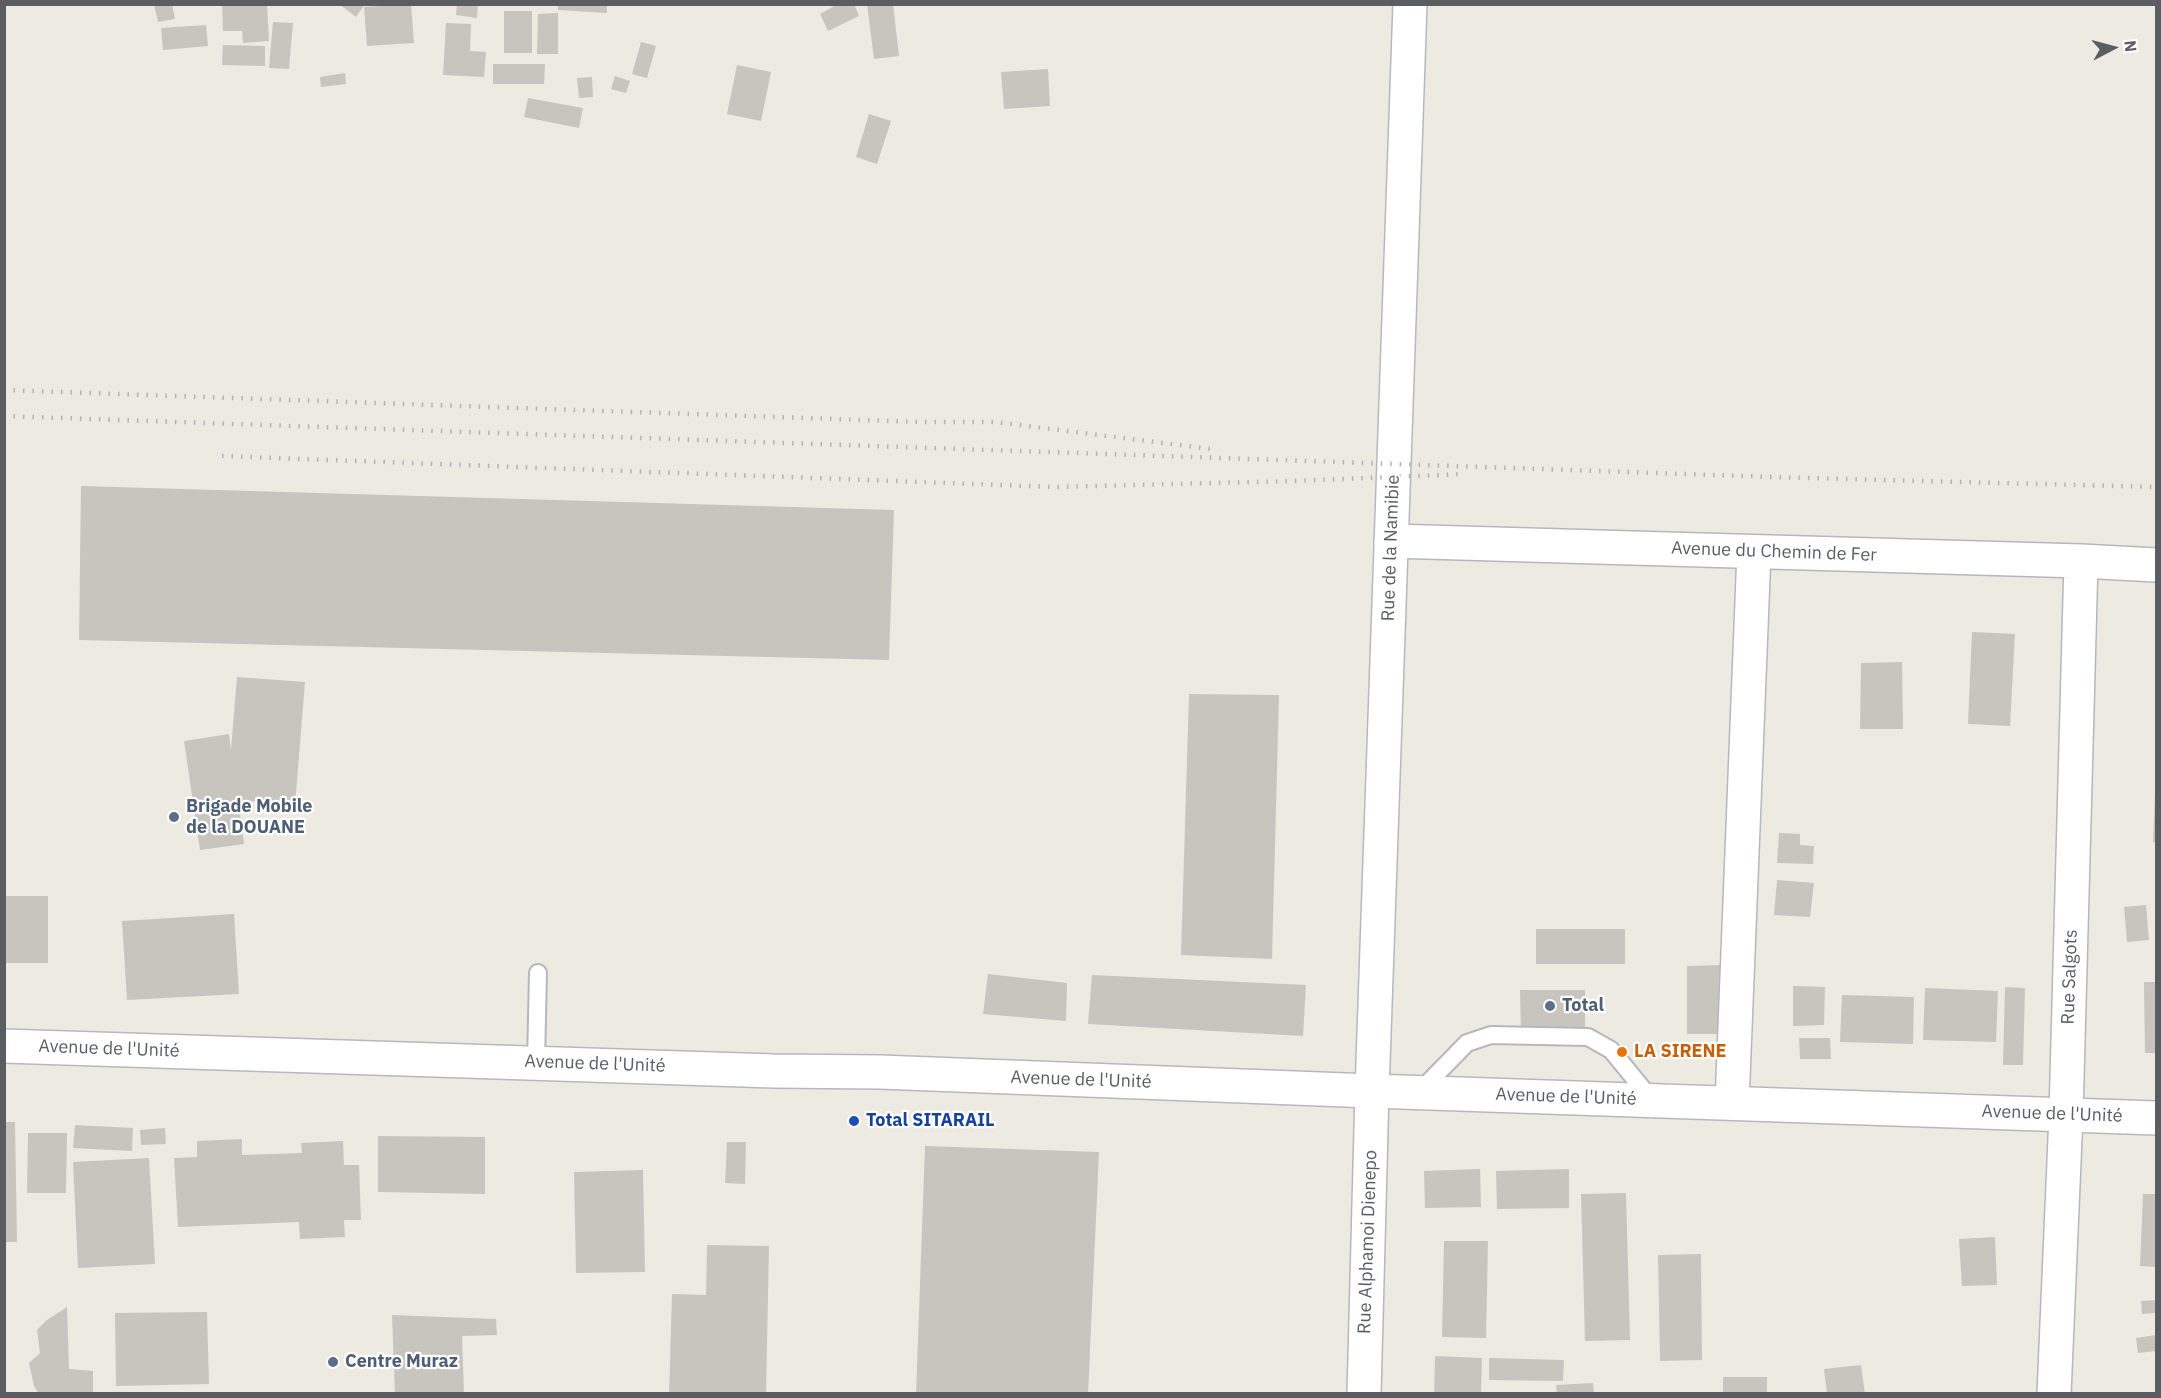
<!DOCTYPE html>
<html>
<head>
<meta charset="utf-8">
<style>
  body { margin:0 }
  #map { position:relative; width:2161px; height:1398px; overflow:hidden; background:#edeae2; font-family:"IBM Plex Sans",sans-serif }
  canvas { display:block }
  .frame { position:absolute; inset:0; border:6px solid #5a5e63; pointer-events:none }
  .north { position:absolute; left:2083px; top:18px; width:60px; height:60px; -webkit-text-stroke:4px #fff; paint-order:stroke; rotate:84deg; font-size:16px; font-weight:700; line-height:24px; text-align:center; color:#5a5e63 }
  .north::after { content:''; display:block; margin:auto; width:21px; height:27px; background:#5a5e63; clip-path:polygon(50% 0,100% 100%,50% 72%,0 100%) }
</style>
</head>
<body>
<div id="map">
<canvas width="2161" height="1398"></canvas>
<div class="frame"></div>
<div class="north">N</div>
</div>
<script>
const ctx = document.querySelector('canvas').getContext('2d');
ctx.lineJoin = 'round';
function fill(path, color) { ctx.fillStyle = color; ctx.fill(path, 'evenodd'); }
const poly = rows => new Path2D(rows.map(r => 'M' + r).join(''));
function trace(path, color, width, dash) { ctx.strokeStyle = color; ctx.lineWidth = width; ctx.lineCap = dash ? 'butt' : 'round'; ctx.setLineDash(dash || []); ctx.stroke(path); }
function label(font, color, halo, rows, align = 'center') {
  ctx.font = font + ' "IBM Plex Sans",sans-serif'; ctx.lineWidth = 4.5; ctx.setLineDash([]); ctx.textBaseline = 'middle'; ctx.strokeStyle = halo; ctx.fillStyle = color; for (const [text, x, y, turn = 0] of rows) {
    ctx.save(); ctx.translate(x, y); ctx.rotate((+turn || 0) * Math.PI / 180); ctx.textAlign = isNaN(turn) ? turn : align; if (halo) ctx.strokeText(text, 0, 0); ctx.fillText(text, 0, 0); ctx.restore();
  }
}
fill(poly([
  [154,4,172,4,175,19,158,22],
  [222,4,267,4,269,41,243,43,242,31,223,31],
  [339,4,365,4,356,17],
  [411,4,414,43,367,46,364,7],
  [457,4,478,4,477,18,456,15],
  [558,4,607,4,607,13,558,10],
  [838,4,854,4,859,16,828,31,820,14],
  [867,4,893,4,899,56,874,59],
  [504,11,532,11,532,53,504,53],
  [558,13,558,54,537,54,538,14],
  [273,22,293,23,289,69,269,68],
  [446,23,471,24,470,51,486,52,484,77,443,75],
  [206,25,208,46,163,50,161,28],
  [641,42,656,46,647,78,632,74],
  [223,45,265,46,265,66,222,65],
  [493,64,545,64,544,84,493,84],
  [737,65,771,72,761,121,727,114],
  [1048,69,1050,106,1004,109,1001,72],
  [345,73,346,84,321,87,320,77],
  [615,76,630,81,626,93,611,89],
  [592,77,593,97,579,98,577,78],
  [528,98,583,108,579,128,524,117],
  [869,114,891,121,877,164,856,157],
  [81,486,894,510,889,660,79,640],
  [1972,632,2015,634,2010,726,1968,724],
  [1902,662,1903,729,1860,729,1861,663],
  [237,677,305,682,295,805,238,800,244,844,200,850,184,741,229,734,231,750],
  [1189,694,1279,695,1272,959,1181,955],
  [2155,792,2156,792,2156,842,2153,842],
  [1779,833,1800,834,1800,845,1814,846,1813,864,1777,863],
  [1777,880,1814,883,1810,917,1774,915],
  [4,896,48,896,48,963,4,963],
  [2146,905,2149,940,2127,942,2124,907],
  [234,914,239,994,127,1000,122,921],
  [1536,929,1625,929,1625,964,1536,964],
  [1723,965,1722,1034,1687,1034,1687,966],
  [988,974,1067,983,1066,1021,983,1014],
  [1092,975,1306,985,1303,1036,1088,1024],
  [2144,982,2156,982,2156,1053,2145,1053],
  [1793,986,1825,987,1824,1025,1793,1026],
  [2005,987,2025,988,2023,1065,2003,1065],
  [1925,988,1998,991,1996,1042,1923,1040],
  [1520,990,1585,990,1585,1030,1521,1031],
  [1842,995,1914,997,1913,1044,1840,1042],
  [1799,1038,1830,1038,1831,1059,1800,1059],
  [4,1122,15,1122,17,1242,4,1242],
  [75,1125,133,1128,132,1151,73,1148],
  [165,1128,166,1144,141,1145,140,1130],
  [28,1133,67,1133,66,1193,27,1193],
  [378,1136,485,1137,485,1194,378,1192],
  [242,1139,242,1155,302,1153,301,1143,343,1141,344,1165,359,1165,361,1220,344,1220,345,1237,300,1239,299,1222,178,1227,174,1158,197,1157,197,1141],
  [727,1142,746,1142,745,1184,725,1183],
  [925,1146,1099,1152,1088,1394,916,1394],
  [149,1158,155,1264,78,1268,73,1162],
  [1480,1169,1481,1207,1425,1208,1424,1171],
  [1569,1169,1569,1208,1497,1209,1496,1171],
  [643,1170,645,1272,576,1273,574,1172],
  [1626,1193,1630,1340,1585,1341,1581,1194],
  [2143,1194,2156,1194,2156,1267,2140,1266],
  [1995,1237,1997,1285,1962,1286,1959,1239],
  [1444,1241,1488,1241,1486,1338,1442,1337],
  [707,1245,769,1246,766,1394,669,1394,672,1294,706,1295],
  [1701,1254,1702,1360,1660,1361,1658,1255],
  [2156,1300,2156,1313,2142,1314,2141,1301],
  [67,1307,69,1369,93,1371,93,1394,39,1394,34,1386,29,1363,40,1353,37,1330,47,1320],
  [207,1312,209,1384,116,1386,115,1313],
  [392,1315,496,1319,497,1335,462,1336,464,1394,395,1394],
  [2156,1335,2156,1351,2138,1353,2136,1338],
  [1435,1356,1482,1358,1481,1394,1434,1394],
  [1489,1358,1564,1360,1563,1381,1489,1380],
  [1861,1365,1865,1394,1827,1394,1824,1369],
  [1723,1377,1767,1377,1767,1394,1723,1394],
  [1593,1383,1594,1394,1557,1394,1556,1385]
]), '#c8c5bf');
const lane = poly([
  [536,1062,538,973],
  [1419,1092,1467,1043,1491,1035,1588,1037,1611,1050,1652,1100]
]);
const street = poly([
  [1391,541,2081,561,2156,565],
  [1732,1103,1754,552],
  [1364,1394,1372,1091],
  [2054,1394,2066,1115,2081,561]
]);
const secondary = poly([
  [4,1046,774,1071,880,1072,1372,1091,2156,1118],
  [1372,1091,1410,4]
]);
trace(lane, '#b4b8bc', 20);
trace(street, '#b4b8bc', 36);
trace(secondary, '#b5b9be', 36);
trace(lane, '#fff', 16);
trace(street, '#fff', 33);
trace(secondary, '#fff', 33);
trace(poly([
  [4,390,920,422,995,422,1211,449],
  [4,416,1772,477,2156,487],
  [222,456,1056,487,1293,481,1465,474]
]), '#b1b2b3', 4.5, [1.5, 8]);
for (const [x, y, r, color] of [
  [174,817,6,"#5c6f8a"],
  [1550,1006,6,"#5c6f8a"],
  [1622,1052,6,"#e8710a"],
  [854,1121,6,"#1a4fb4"],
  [333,1362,6,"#5c6f8a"]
]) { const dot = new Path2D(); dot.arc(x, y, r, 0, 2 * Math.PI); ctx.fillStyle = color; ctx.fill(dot); trace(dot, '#fff', 2); }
label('18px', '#5a5e63', '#fff', [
  ["Rue de la Namibie",1391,548,-88],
  ["Avenue du Chemin de Fer",1774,552,2],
  ["Rue Salgots",2070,977,-88],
  ["Avenue de l'Unité",109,1049,2],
  ["Avenue de l'Unité",595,1064,2],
  ["Avenue de l'Unité",1081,1080,2],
  ["Avenue de l'Unité",1566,1097,2],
  ["Avenue de l'Unité",2052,1114,2],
  ["Rue Alphamoi Dienepo",1368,1242,-88]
]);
label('bold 18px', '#4e5e75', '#fff', [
  ["Brigade Mobile",186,807],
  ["de la DOUANE",186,828],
  ["Total",1562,1006],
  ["Centre Muraz",345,1362]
], 'left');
label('bold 18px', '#c56008', '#fff', [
  ["LA SIRENE",1634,1052]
], 'left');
label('bold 18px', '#164399', '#fff', [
  ["Total SITARAIL",866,1121]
], 'left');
</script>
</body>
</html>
